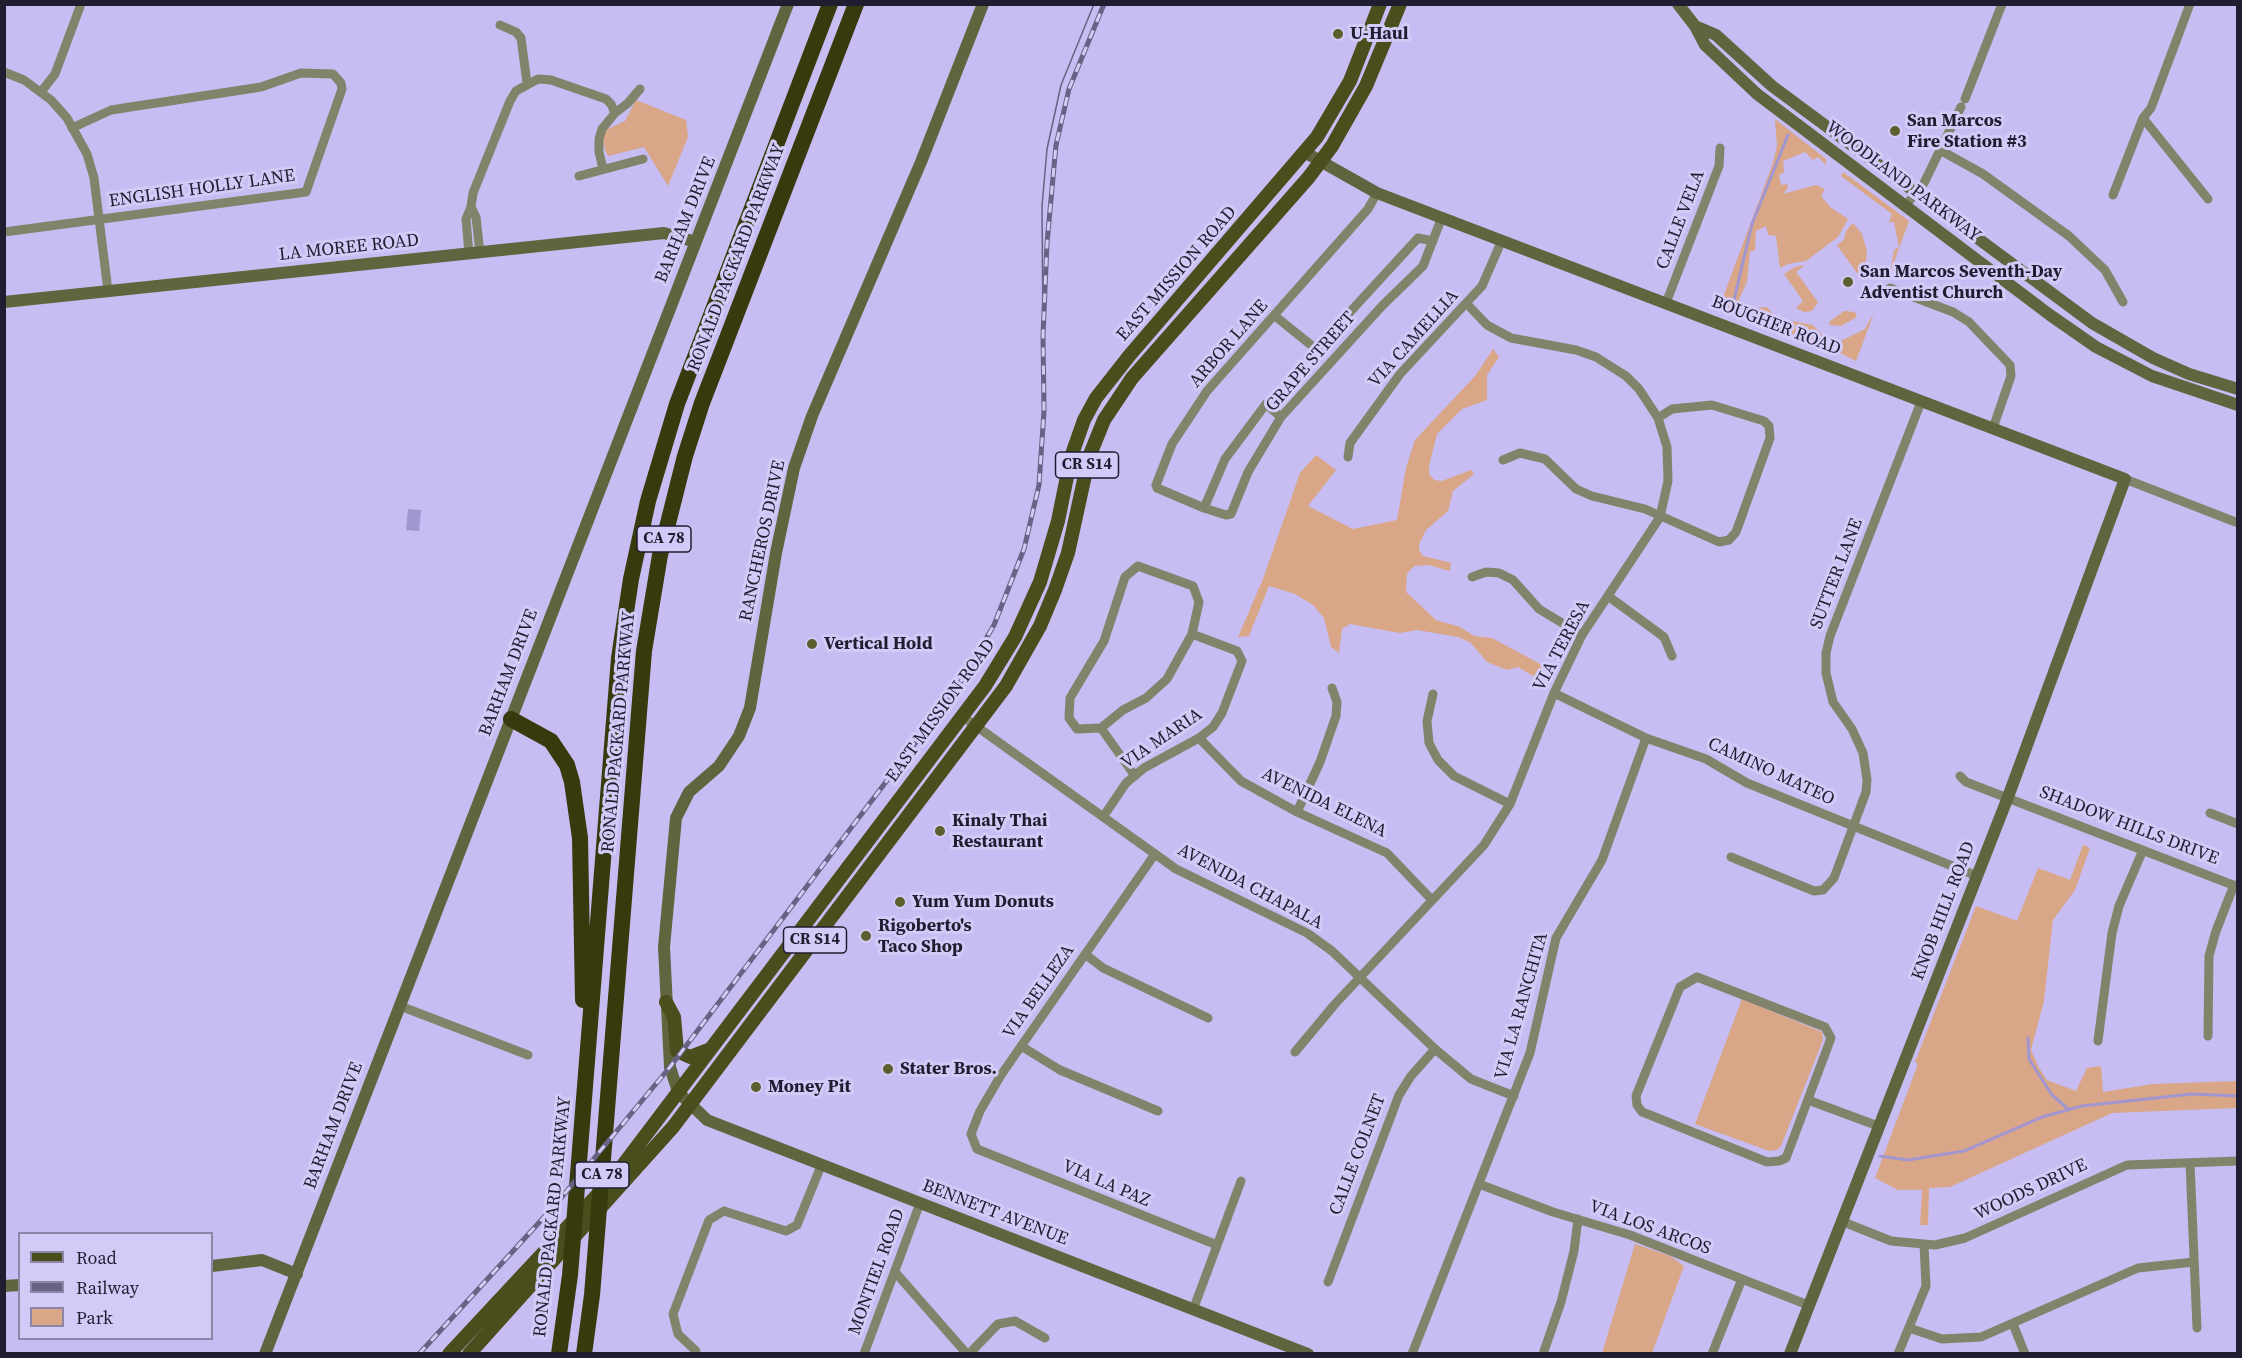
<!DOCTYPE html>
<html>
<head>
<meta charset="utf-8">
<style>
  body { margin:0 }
  #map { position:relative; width:2242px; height:1358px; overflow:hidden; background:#c7bdf2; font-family:"Source Serif 4",serif }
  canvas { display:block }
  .frame { position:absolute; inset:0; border:6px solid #211d31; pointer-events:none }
  .legend { position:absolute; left:18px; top:1232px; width:195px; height:108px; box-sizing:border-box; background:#d3cbf7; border:2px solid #8c85a8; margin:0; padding:8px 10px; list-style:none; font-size:18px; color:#211d31 }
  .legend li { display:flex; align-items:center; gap:12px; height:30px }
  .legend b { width:30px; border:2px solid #8c85a8 }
</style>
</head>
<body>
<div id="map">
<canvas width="2242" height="1358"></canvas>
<div class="frame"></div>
<ul class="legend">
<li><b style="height:8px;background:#4a4e1d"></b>Road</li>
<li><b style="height:8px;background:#686284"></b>Railway</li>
<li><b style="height:16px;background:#d9a687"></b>Park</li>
</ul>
</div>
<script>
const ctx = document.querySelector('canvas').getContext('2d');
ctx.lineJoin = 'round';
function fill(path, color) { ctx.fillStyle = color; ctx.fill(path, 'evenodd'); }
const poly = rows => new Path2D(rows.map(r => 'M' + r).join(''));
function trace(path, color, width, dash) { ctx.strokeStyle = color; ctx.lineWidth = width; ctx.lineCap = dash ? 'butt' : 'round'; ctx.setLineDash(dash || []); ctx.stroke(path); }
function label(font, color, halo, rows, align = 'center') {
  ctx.font = font + ' "Source Serif 4",serif'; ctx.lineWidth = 6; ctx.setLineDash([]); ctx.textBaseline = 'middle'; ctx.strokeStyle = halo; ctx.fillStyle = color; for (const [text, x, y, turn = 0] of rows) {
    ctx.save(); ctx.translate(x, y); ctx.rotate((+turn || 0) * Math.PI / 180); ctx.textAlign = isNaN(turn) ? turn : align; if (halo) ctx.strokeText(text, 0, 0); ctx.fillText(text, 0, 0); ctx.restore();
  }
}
fill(poly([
  [636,100,686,120,688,137,668,186,644,147,608,156,605,150,603,138,606,130,625,121],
  [1775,119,1826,159,1826,165,1818,157,1813,160,1805,152,1783,161,1784,172,1779,175,1781,185,1787,184,1788,188,1783,194,1816,185,1825,189,1821,196,1830,207,1848,219,1838,237,1806,261,1788,264,1780,268,1776,236,1768,235,1766,226,1756,231,1755,251,1750,251,1747,282,1739,299,1747,309,1767,307,1779,321,1786,320,1813,325,1826,339,1826,349,1719,308,1773,163,1777,146],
  [1843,172,1909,221,1890,273,1894,250,1899,247,1894,222,1889,222,1892,214,1841,176],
  [1853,223,1862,234,1867,251,1865,269,1859,276,1837,245,1844,240,1846,231],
  [1805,265,1796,272,1818,302,1812,311,1804,312,1796,308,1803,301,1784,274,1795,267],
  [1844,311,1855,312,1857,317,1841,326,1830,325,1829,322],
  [1874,313,1856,361,1838,352,1841,341,1865,329],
  [1493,349,1499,357,1487,375,1487,400,1462,409,1437,434,1429,466,1429,474,1434,480,1442,481,1471,470,1474,474,1453,491,1448,511,1426,530,1419,544,1419,550,1423,556,1451,563,1450,571,1428,565,1414,566,1407,574,1406,592,1436,620,1460,627,1474,636,1492,638,1544,666,1538,679,1518,667,1507,670,1487,662,1471,643,1458,637,1417,630,1400,633,1350,624,1342,629,1339,653,1331,647,1324,618,1313,605,1295,594,1269,586,1249,636,1238,637,1263,579,1300,473,1316,455,1336,470,1308,506,1353,529,1397,520,1406,468,1415,440,1476,375],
  [2083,845,2090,848,2075,890,2053,920,2044,1001,2031,1050,2039,1068,2047,1080,2076,1091,2087,1068,2101,1066,2103,1092,2153,1084,2237,1081,2237,1108,2112,1113,1950,1187,1929,1188,1928,1225,1920,1225,1922,1190,1898,1190,1875,1178,1918,1064,1915,1062,1976,906,2017,921,2038,868,2070,880],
  [1742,999,1822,1032,1823,1040,1781,1146,1777,1150,1769,1151,1695,1124],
  [1635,1244,1670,1256,1684,1266,1652,1353,1602,1353]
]), '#d9a687');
fill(poly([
  [408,509,421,510,419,531,406,530]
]), '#a196cf');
trace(poly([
  [1734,300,1752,224,1788,135],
  [2028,1038,2029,1059,2052,1095,2067,1108],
  [1880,1156,1908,1160,1964,1151,2042,1117,2082,1106,2192,1094,2238,1096]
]), '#a196cf', 3);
trace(poly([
  [500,25,516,32,521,38,527,83],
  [4,72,24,80,51,100,67,118,87,154,94,178,108,291],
  [41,92,55,74,81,4],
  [1965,99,2002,4],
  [615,113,628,103,640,89],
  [2143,118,2208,199],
  [1940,150,1983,174,2069,236,2105,270,2123,302],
  [579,176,643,159],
  [1377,193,1368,209,1207,391,1172,444,1156,485,1157,488,1204,508,1226,515,1231,514,1248,472,1281,417,1382,306,1423,266,1442,217],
  [2113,195,2143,118,2151,108,2190,4],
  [1906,205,1924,183,1961,107],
  [471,207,473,193,510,101,516,91,538,79,551,80,606,99,611,104,615,113,602,129,599,139,599,152,603,169],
  [4,232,306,192,342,89,341,83,333,74,301,73,261,87,111,110,72,128],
  [469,254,466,219,471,207,476,217,480,253],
  [1890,288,1953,312,1969,322,2010,365,2011,376,1993,428],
  [1666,303,1719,166,1720,148],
  [1275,316,1316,349,1418,238,1433,241],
  [1348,457,1350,443,1400,374,1482,286,1502,240],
  [1503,460,1520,453,1545,459,1576,489,1592,496,1645,509,1719,542,1729,540,1736,532,1770,438,1769,426,1764,421,1712,405,1672,409,1658,418],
  [2125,479,2238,523],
  [1204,508,1225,459,1266,404,1281,417],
  [1138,566,1193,586,1199,602,1192,634,1167,679,1146,698,1123,710,1101,728,1077,729,1069,718,1070,698,1104,641,1125,577,1138,566],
  [1472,577,1486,572,1499,573,1513,580,1539,609,1582,635],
  [1608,596,1664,637,1672,656],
  [1554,693,1646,738,1706,759,1747,783,1977,876],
  [1433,694,1427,721,1429,743,1438,760,1454,776,1510,804],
  [962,716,1176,869,1307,933,1332,951,1435,1049,1471,1079,1514,1096],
  [1101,728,1135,776],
  [1199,738,1241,781,1297,812,1387,853,1432,900],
  [1960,776,1966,782,2238,887],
  [1297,812,1320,762,1336,716,1337,702,1332,688],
  [2210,813,2238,824],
  [1103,817,1126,783,1144,768,1199,738,1213,727,1222,713,1242,661,1237,651,1192,634],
  [1155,854,1001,1075,980,1111,971,1134,977,1149,1217,1245],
  [1731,857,1814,891,1823,890,1834,878,1866,792,1867,780,1863,753,1852,729,1833,702,1826,673,1826,653,1830,636,1921,402],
  [1085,954,1103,968,1208,1018],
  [1697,977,1825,1027,1831,1038,1786,1158,1779,1161,1767,1162,1650,1115,1642,1112,1637,1105,1636,1096,1680,987,1697,977],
  [400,1006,528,1055],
  [2208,1036,2209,956,2216,931,2234,885],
  [2098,1041,2112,933,2119,906,2143,850],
  [1021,1046,1060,1070,1158,1111],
  [1295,1052,1335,1004,1484,845,1510,804,1554,693,1582,635,1660,517,1668,481,1667,447,1658,418,1639,389,1626,376,1596,357,1576,350,1511,338,1487,325,1467,304],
  [1808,1100,1878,1126],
  [2190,1163,2197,1328],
  [1479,1184,1553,1212,1630,1235,1808,1305],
  [1841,1221,1891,1241,1935,1245,1965,1238,2127,1165,2238,1161],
  [895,1272,967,1354],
  [1328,1282,1399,1095,1411,1076,1435,1049],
  [1193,1310,1241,1181],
  [2013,1324,2025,1354],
  [1909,1328,1942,1339,1981,1337,2138,1268,2194,1262],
  [696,1351,678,1334,673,1314,709,1220,724,1211,786,1231,797,1225,821,1166],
  [864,1354,920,1203],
  [969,1354,998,1324,1015,1321,1045,1338],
  [1412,1354,1530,1053,1556,938,1602,860,1646,738],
  [1543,1354,1561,1302,1574,1251,1578,1219],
  [1712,1354,1742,1279],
  [1898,1354,1926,1286,1924,1245]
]), '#81846b', 9);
trace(poly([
  [983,4,921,162,812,416,794,468,776,553,750,708,739,736,719,766,689,792,676,818,664,947,670,1067,678,1092,707,1120,1308,1354],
  [1678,4,1695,26,1705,45,1757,94,2050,315,2096,347,2152,376,2238,405],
  [1695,26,1716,35,1772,86,2092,323,2153,358,2189,374,2238,389],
  [1306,153,1377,193,2125,479,2008,797,1790,1354],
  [4,302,664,233,696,242],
  [212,1266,262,1260,297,1274],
  [4,1286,20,1285],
  [265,1354,788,4]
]), '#61653f', 12);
trace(poly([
  [666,1002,674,1017,677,1051,690,1057,708,1050],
  [449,1354,614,1177,985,686,1015,637,1040,582,1058,521,1071,457,1084,420,1096,398,1129,356,1317,137,1350,81,1380,4],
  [469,1354,673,1127,1006,686,1040,626,1055,590,1068,553,1089,457,1104,420,1132,378,1309,177,1332,146,1366,86,1400,4]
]), '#4a4e1d', 14);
trace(poly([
  [511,719,551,741,567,765,572,782,580,838,583,1000],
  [559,1354,570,1275,619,658,631,579,648,501,677,404,830,4],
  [584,1354,592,1295,644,651,660,555,685,456,702,403,856,4]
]), '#373a0c', 16);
trace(poly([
  [1043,335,1042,206,1047,149,1061,85,1094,4]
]), '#686284', 1.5);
const rail = poly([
  [419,1354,556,1204,670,1067,929,725,962,680,994,625,1024,549,1039,485,1044,411,1043,335,1047,243,1056,145,1069,89,1104,4]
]);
trace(rail, '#686284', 5);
trace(rail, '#d3cbf7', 3, [9]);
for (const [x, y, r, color] of [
  [1338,34,6,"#5b5f2d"],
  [1895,131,6,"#5b5f2d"],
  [1848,282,6,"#5b5f2d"],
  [812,644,6,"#5b5f2d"],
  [940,831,6,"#5b5f2d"],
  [900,902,6,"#5b5f2d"],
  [866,936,6,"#5b5f2d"],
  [888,1069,6,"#5b5f2d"],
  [756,1087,6,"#5b5f2d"]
]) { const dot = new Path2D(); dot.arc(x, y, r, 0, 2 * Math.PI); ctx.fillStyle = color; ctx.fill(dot); trace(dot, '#d3cbf7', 2); }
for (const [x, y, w] of [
  [1087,465,63],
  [664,539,54],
  [815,940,63],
  [602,1175,54]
]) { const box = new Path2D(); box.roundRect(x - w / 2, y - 13, w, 26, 4.5); ctx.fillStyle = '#d3cbf7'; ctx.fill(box); trace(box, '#211d31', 1.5); }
label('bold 16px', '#211d31', null, [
  ["CR S14",1087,465],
  ["CA 78",664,539],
  ["CR S14",815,940],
  ["CA 78",602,1175]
]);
label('bold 18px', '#211d31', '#d3cbf7', [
  ["U-Haul",1350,34],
  ["San Marcos",1907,121],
  ["Fire Station #3",1907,142],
  ["San Marcos Seventh-Day",1860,272],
  ["Adventist Church",1860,293],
  ["Vertical Hold",824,644],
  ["Kinaly Thai",952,821],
  ["Restaurant",952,842],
  ["Yum Yum Donuts",912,902],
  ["Rigoberto's",878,926],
  ["Taco Shop",878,947],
  ["Stater Bros.",900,1069],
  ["Money Pit",768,1087]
], 'left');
label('18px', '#211d31', '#d3cbf7', [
  ["WOODLAND PARKWAY",1903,182,37],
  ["ENGLISH HOLLY LANE",202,189,-8],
  ["BARHAM DRIVE",686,220,-68],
  ["CALLE VELA",1681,220,-69],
  ["LA MOREE ROAD",349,248,-6],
  ["RONALD PACKARD PARKWAY",737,258,-69],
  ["EAST MISSION ROAD",1177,274,-49],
  ["BOUGHER ROAD",1776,326,21],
  ["VIA CAMELLIA",1414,339,-48],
  ["ARBOR LANE",1229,344,-49],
  ["GRAPE STREET",1311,362,-49],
  ["RANCHEROS DRIVE",763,541,-78],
  ["SUTTER LANE",1837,574,-69],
  ["VIA TERESA",1562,646,-62],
  ["BARHAM DRIVE",509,673,-69],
  ["EAST MISSION ROAD",941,711,-54],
  ["RONALD PACKARD PARKWAY",619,732,-85],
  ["VIA MARIA",1162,739,-34],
  ["CAMINO MATEO",1771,772,25],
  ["AVENIDA ELENA",1324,803,26],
  ["SHADOW HILLS DRIVE",2129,826,21],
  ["AVENIDA CHAPALA",1250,887,28],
  ["KNOB HILL ROAD",1944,911,-69],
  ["VIA BELLEZA",1039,992,-55],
  ["VIA LA RANCHITA",1522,1006,-74],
  ["BARHAM DRIVE",334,1126,-69],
  ["CALLE COLNET",1358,1155,-69],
  ["VIA LA PAZ",1106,1184,23],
  ["WOODS DRIVE",2031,1190,-25],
  ["BENNETT AVENUE",995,1213,21],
  ["RONALD PACKARD PARKWAY",553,1217,-84],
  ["VIA LOS ARCOS",1650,1228,20],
  ["MONTIEL ROAD",877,1272,-70]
]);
</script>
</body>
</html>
